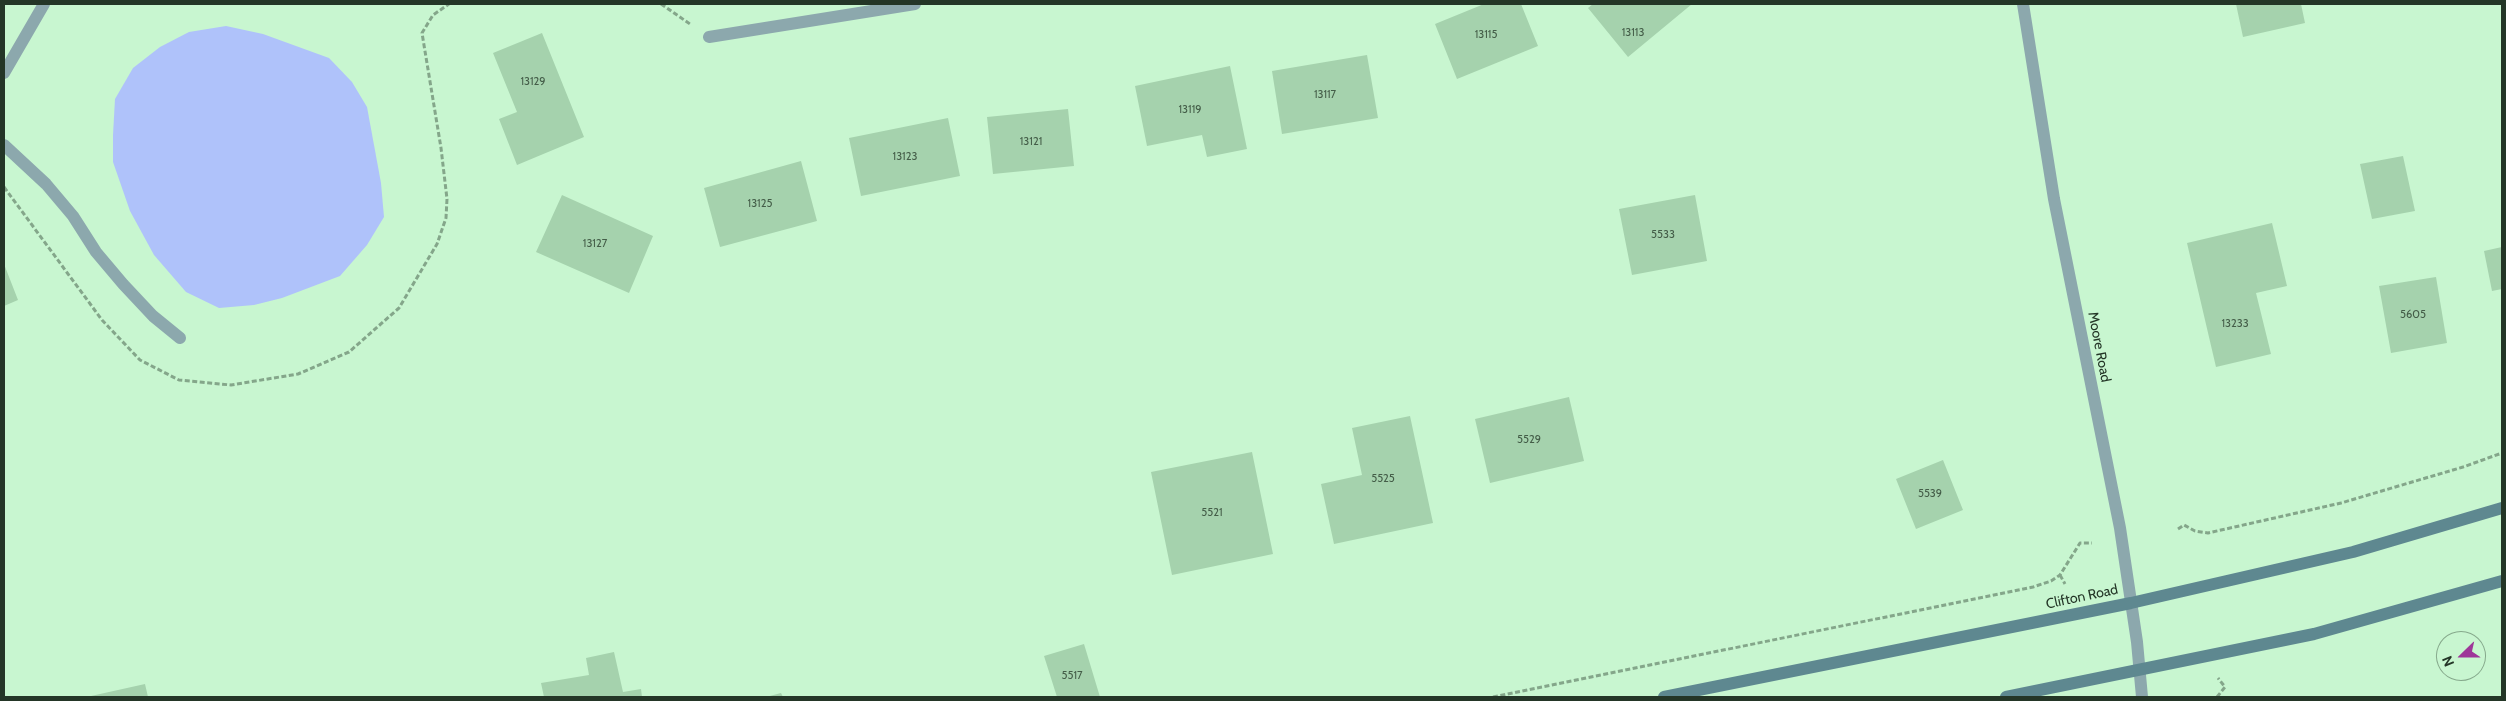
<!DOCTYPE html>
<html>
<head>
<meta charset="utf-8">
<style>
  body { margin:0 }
  #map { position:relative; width:2506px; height:701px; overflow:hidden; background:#c8f6d0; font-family:Cabin,sans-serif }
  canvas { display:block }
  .frame { position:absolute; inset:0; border:5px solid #243627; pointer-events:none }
  .north { position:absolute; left:2436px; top:631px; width:50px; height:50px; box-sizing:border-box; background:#c8f6d0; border:1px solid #86a98c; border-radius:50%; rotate:248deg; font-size:14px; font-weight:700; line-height:20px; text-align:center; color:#243627 }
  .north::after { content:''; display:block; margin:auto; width:18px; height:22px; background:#9e3699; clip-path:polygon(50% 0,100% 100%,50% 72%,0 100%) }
</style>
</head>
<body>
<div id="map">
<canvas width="2506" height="701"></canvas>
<div class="frame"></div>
<div class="north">N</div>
</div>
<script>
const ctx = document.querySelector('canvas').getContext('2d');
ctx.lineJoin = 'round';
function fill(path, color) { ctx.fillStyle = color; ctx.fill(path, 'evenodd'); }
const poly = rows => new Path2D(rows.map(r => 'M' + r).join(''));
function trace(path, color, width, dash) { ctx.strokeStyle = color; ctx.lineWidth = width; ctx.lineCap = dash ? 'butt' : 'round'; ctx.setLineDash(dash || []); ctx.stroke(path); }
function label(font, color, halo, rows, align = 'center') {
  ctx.font = font + ' Cabin,sans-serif'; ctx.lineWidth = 4; ctx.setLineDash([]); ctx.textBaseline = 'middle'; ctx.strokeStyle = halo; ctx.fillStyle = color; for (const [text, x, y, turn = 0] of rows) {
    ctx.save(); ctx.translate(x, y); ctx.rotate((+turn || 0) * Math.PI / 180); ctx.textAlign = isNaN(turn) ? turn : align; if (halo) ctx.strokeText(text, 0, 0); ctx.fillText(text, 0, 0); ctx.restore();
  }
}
fill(poly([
  [226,26,263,34,329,58,352,82,367,107,381,183,384,217,367,245,340,276,282,298,254,305,219,308,186,292,154,255,130,211,113,162,113,135,115,99,133,68,160,47,189,32]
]), '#afc2fa');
fill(poly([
  [1484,4,1521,4,1538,46,1457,79,1435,24],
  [1593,4,1692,4,1628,57,1588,8],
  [2236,4,2301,4,2305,23,2243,37],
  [542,33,584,137,517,165,499,119,517,112,493,53],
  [1367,55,1378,118,1282,134,1272,71],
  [1230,66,1247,149,1207,157,1202,135,1147,146,1135,86],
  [1068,109,1074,166,993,174,987,117],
  [948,118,960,176,861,196,849,138],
  [2403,156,2415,211,2372,219,2360,164],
  [801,161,817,221,720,247,704,188],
  [562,195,653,236,629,293,536,252],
  [1695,195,1707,261,1632,275,1619,209],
  [2272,223,2287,286,2256,293,2271,354,2216,367,2187,243],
  [2502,247,2502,289,2492,291,2484,251],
  [4,264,18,300,4,306],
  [2436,277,2447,343,2391,353,2379,286],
  [1569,397,1584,461,1490,483,1475,419],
  [1410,416,1433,523,1334,544,1321,484,1362,475,1352,428],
  [1252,452,1273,554,1172,575,1151,472],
  [1943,460,1963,510,1916,529,1896,479],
  [1084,644,1100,697,1057,697,1044,656],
  [614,652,623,692,641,689,642,697,544,697,541,683,589,675,586,658],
  [145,684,148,697,91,697,91,696],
  [781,693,783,697,766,697]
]), '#a5d2ad');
trace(poly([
  [661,4,690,24],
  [4,187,102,320,140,360,179,380,231,385,298,374,349,352,399,308,437,244,446,218,447,199,441,148,422,33,433,15,449,4],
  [2178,529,2184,525,2195,531,2208,533,2341,503,2463,467,2502,453],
  [2060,575,2065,584],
  [1493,697,2033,587,2051,581,2060,575,2080,543,2092,543],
  [2217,697,2225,687,2218,678]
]), '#84a68a', 3, [5, 2.5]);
trace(poly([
  [4,145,46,184,73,216,96,252,123,284,153,316,180,338]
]), '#8ca8ad', 12);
trace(poly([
  [2023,4,2054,199,2120,528,2137,642,2142,697],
  [709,37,915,4],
  [4,73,44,4]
]), '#8ca8ad', 12);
trace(poly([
  [1664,697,2131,603,2353,552,2502,508],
  [2006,697,2314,634,2502,581]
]), '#5e8890', 12);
label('11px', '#445d48', null, [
  ["13113",1633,33],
  ["13115",1486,35],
  ["13129",533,82],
  ["13117",1325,95],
  ["13119",1190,110],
  ["13121",1031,142],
  ["13123",905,157],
  ["13125",760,204],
  ["5533",1663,235],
  ["13127",595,244],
  ["5605",2413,315],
  ["13233",2235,324],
  ["5529",1529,440],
  ["5525",1383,479],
  ["5539",1930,494],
  ["5521",1212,513],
  ["5517",1072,676]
]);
label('14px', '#243627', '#c8f6d0', [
  ["Moore Road",2099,347,79],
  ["Clifton Road",2082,597,-12]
]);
</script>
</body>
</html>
